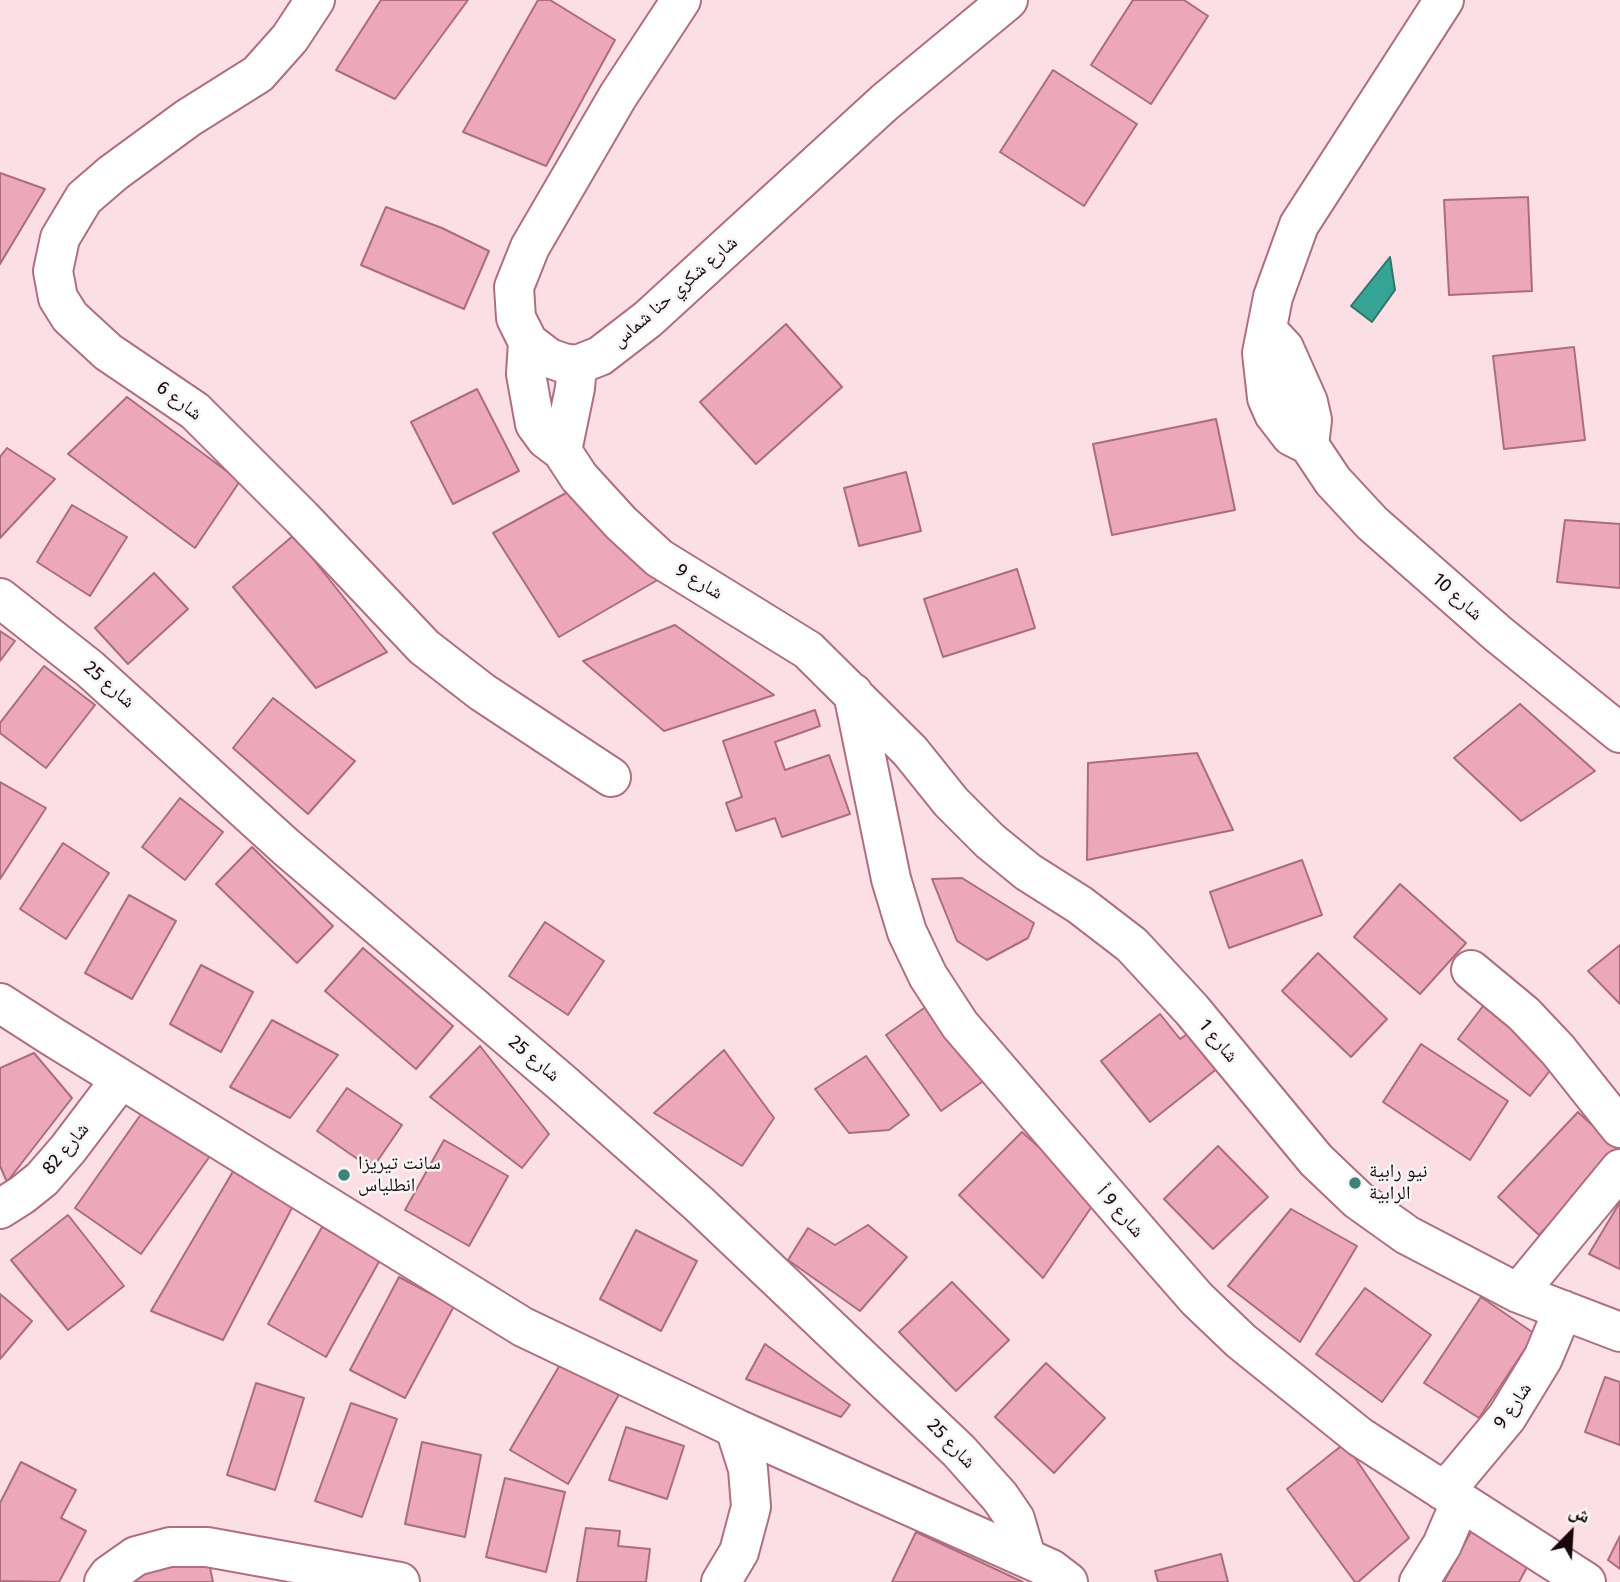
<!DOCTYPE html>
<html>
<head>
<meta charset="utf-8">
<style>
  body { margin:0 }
  #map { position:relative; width:1620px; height:1582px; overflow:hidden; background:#fcdfe5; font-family:"Fira Sans","Noto Naskh Arabic",sans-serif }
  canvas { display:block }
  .north { position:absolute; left:1536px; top:1498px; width:70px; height:70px; -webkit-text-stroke:5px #f5f5f5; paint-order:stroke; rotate:24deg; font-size:19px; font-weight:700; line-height:28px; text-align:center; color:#1c060d }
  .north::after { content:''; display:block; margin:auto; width:24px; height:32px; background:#1c060d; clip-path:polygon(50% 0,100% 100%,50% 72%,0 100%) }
</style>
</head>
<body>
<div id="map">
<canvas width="1620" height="1582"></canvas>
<div class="north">ش</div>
</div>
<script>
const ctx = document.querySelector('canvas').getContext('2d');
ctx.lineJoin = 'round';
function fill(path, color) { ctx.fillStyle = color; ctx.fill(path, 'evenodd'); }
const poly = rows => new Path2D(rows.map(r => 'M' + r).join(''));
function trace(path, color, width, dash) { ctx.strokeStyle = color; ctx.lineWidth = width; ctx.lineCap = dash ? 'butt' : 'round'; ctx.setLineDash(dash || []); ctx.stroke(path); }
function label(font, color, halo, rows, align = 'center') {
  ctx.font = font + ' "Fira Sans","Noto Naskh Arabic",sans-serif'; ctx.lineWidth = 5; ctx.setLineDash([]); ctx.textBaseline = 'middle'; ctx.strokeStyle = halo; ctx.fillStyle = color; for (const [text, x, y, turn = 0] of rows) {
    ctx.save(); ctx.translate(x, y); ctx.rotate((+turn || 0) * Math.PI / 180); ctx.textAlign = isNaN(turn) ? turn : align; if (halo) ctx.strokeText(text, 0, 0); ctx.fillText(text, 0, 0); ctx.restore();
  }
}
const water = poly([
  [1390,257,1395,290,1372,322,1351,306,1390,257]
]);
fill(water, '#35a495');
trace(water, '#2e756c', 2);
const building = poly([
  [381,0,468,0,395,99,336,70,381,0],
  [538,0,550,0,615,40,546,166,463,132,538,0],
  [1133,0,1184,0,1208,16,1151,104,1091,65,1133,0],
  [1053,70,1137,124,1084,206,1000,152,1053,70],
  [0,173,45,189,0,264,0,173],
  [1528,197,1532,291,1449,295,1444,200,1528,197],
  [386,207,442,228,489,251,464,309,361,265,386,207],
  [786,324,842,387,756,464,700,402,786,324],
  [1574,347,1585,440,1504,449,1493,356,1574,347],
  [477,389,519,471,453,504,411,422,477,389],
  [127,397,240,481,195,548,68,454,127,397],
  [1216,419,1235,510,1112,535,1093,444,1216,419],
  [7,448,55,479,0,538,0,457,7,448],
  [906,472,921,531,859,546,844,488,906,472],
  [577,487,661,578,559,637,493,533,577,487],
  [72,505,127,537,90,596,37,562,72,505],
  [1565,520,1620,524,1620,588,1557,582,1565,520],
  [294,535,387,652,316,688,233,587,294,535],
  [1017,569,1035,628,943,657,924,599,1017,569],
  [154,573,188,609,128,664,95,628,154,573],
  [675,625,774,695,664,731,583,661,675,625],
  [0,631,15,641,0,661,0,631],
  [44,666,95,705,46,768,0,733,0,723,44,666],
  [273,698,355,761,308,814,233,748,273,698],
  [1520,704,1595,771,1521,821,1454,758,1520,704],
  [815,710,820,726,775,742,785,770,829,755,850,814,782,837,775,818,736,831,726,803,742,797,723,741,815,710],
  [1197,753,1233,830,1087,860,1088,763,1197,753],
  [0,782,46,808,0,879,0,782],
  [180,798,223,832,185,880,142,847,180,798],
  [63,843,109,873,66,939,20,909,63,843],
  [252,847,333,926,297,963,216,884,252,847],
  [1302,860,1322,915,1229,948,1210,892,1302,860],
  [962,878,1034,923,1028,938,987,960,957,941,932,879,962,878],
  [1400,884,1466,943,1420,994,1354,937,1400,884],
  [129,895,176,921,132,999,85,973,129,895],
  [545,922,604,961,568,1015,509,976,545,922],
  [1620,945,1620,1004,1588,971,1620,945],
  [363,948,453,1026,416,1069,325,991,363,948],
  [1318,953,1387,1019,1351,1057,1282,991,1318,953],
  [201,965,253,992,221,1052,170,1024,201,965],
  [934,1001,989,1077,941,1111,886,1035,934,1001],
  [1483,1006,1556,1063,1530,1096,1458,1039,1483,1006],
  [1160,1014,1180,1039,1189,1033,1218,1068,1150,1122,1101,1061,1160,1014],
  [272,1020,338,1055,290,1118,230,1087,272,1020],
  [1421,1044,1508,1101,1470,1160,1383,1102,1421,1044],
  [480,1046,549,1134,522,1168,430,1097,480,1046],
  [724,1050,774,1118,742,1166,654,1113,724,1050],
  [34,1053,72,1098,7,1182,0,1166,0,1068,34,1053],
  [866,1056,909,1115,889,1130,849,1133,815,1089,866,1056],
  [347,1088,402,1125,372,1169,317,1131,347,1088],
  [144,1110,210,1156,141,1254,75,1208,144,1110],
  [1578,1112,1619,1150,1539,1235,1498,1197,1578,1112],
  [1022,1132,1097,1199,1043,1278,959,1195,1022,1132],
  [444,1140,508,1176,469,1246,405,1210,444,1140],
  [1218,1146,1268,1197,1213,1249,1164,1199,1218,1146],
  [235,1168,295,1202,223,1340,151,1311,235,1168],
  [1620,1202,1620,1269,1589,1254,1620,1202],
  [1291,1209,1357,1246,1300,1342,1228,1286,1291,1209],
  [68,1215,124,1286,68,1330,11,1260,68,1215],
  [868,1225,907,1257,860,1311,788,1260,808,1228,835,1245,868,1225],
  [322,1227,380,1260,326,1357,268,1324,322,1227],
  [636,1230,697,1261,661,1331,600,1299,636,1230],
  [399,1277,454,1306,405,1398,350,1370,399,1277],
  [952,1282,1009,1340,956,1391,899,1332,952,1282],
  [1365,1288,1431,1335,1382,1402,1316,1354,1365,1288],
  [0,1294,32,1321,0,1359,0,1294],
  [1481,1297,1535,1334,1479,1418,1424,1383,1481,1297],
  [765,1344,850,1405,841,1417,746,1379,765,1344],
  [564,1358,621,1391,568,1484,510,1450,564,1358],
  [1046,1363,1105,1418,1054,1473,995,1417,1046,1363],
  [1605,1377,1620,1382,1620,1445,1585,1432,1605,1377],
  [256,1383,304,1398,275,1490,227,1475,256,1383],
  [351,1403,397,1419,362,1517,315,1501,351,1403],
  [626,1427,684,1446,667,1499,609,1480,626,1427],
  [422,1442,481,1455,465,1537,405,1524,422,1442],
  [1345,1443,1409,1538,1358,1582,1355,1582,1287,1489,1345,1443],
  [21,1462,76,1490,61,1518,86,1531,59,1582,0,1581,0,1503,21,1462],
  [505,1478,565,1492,546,1572,486,1557,505,1478],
  [1474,1526,1532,1558,1519,1582,1444,1582,1474,1526],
  [586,1528,620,1531,618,1546,650,1549,646,1582,577,1582,586,1528],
  [916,1532,1023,1582,892,1582,916,1532],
  [1620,1536,1620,1569,1608,1560,1620,1536],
  [207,1553,213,1582,132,1582,129,1567,207,1553],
  [1221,1554,1228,1582,1158,1582,1155,1571,1221,1554]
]);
fill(building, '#eca8b9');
trace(building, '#ab6d7e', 2);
const minor = poly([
  [315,0,290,38,258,74,188,118,113,173,84,198,60,238,53,271,58,298,70,317,108,352,195,411,302,518,424,647,482,692,611,777],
  [681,0,618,96,530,247,514,287,516,318,528,342,549,358,563,363,577,365,600,356,648,319,885,102,1008,0],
  [1444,0,1299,225,1273,297,1262,353,1267,398,1274,414,1291,436,1309,445,1333,481,1372,523,1497,633,1620,733],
  [1267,330,1284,348,1308,402,1312,420,1309,445],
  [528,342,526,374,535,424,546,439,562,451,579,477,621,523,659,558,808,650,910,751,951,802,990,841,1028,872,1080,905,1132,945,1192,1010,1316,1160,1358,1200,1407,1235,1518,1293,1620,1332],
  [562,451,575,388,577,365],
  [0,598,90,669,286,847,561,1082,699,1204,959,1451,1000,1497,1015,1519,1026,1557],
  [853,693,891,879,907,932,928,976,960,1025,1155,1251,1197,1299,1241,1341,1360,1437,1586,1582],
  [1471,970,1524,1014,1558,1050,1620,1128],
  [0,1003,53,1037,523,1327,735,1428,1051,1569,1068,1582],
  [0,1209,22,1195,42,1179,68,1149,121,1079],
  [1518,1293,1620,1169],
  [1442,1490,1457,1477,1507,1417,1543,1358,1563,1310],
  [104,1582,109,1575,136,1556,170,1547,207,1547,400,1582],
  [721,1582,739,1552,751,1507,748,1469,735,1428],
  [1419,1582,1442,1545,1460,1503]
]);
trace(minor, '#ae6f80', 42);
trace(minor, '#fff', 38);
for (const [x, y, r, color] of [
  [344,1175,7,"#3e8378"],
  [1355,1183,7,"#3e8378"]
]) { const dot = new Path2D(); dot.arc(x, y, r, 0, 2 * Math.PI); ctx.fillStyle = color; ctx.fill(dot); trace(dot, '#f5f5f5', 2.5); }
label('19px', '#1c060d', '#f5f5f5', [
  ["شارع شكري حنا شماس",675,292,-41],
  ["شارع 6",179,401,37],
  ["شارع 9",699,582,31],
  ["شارع 10",1457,597,42],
  ["شارع 25",109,685,41],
  ["شارع 1",1218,1041,50],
  ["شارع 25",534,1059,40],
  ["شارع 82",66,1149,-50],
  ["شارع 9 أ",1120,1212,49],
  ["شارع 9",1513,1406,-55],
  ["شارع 25",951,1444,46]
]);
label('19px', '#1c060d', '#f5f5f5', [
  ["سانت تيريزا",358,1164],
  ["انطلياس",358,1186],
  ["نيو رابية",1369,1172],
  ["الرابية",1369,1194]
], 'left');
</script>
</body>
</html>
